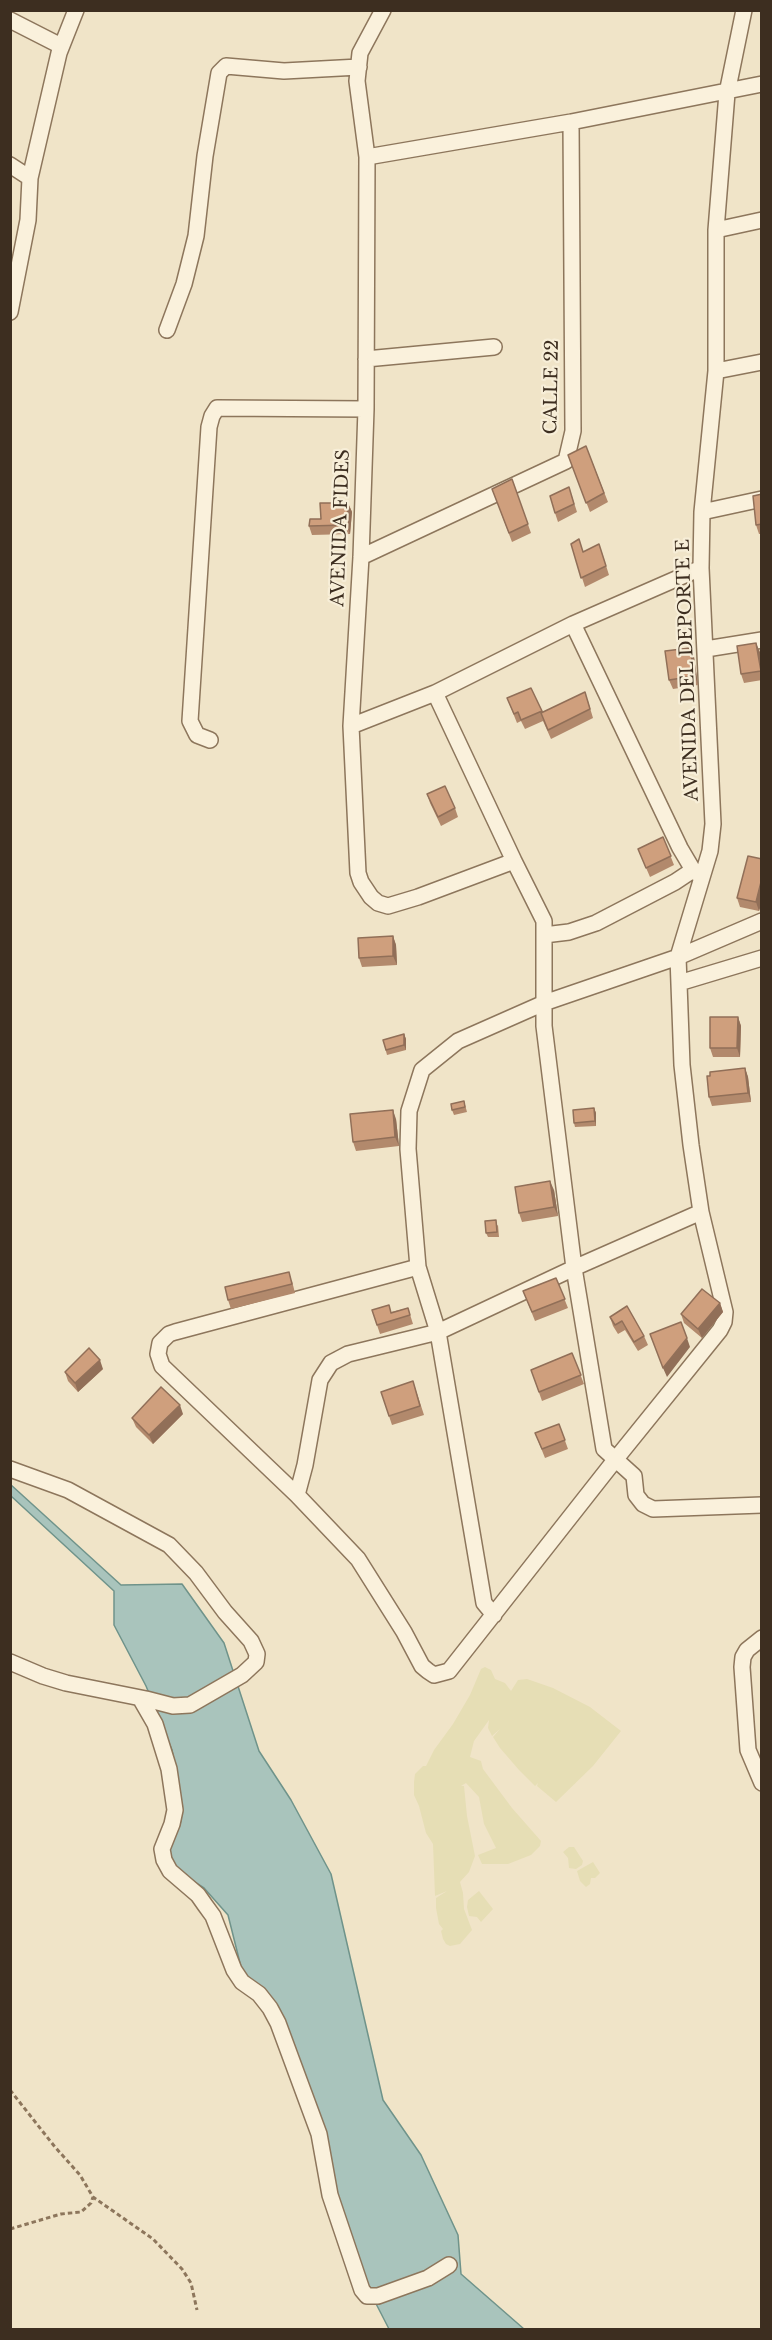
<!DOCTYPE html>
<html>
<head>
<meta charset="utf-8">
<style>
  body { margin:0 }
  #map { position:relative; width:772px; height:2340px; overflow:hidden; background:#f0e4c8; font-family:"Libre Baskerville",serif }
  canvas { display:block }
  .frame { position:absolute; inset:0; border:12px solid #3d2e20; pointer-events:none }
</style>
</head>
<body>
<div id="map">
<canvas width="772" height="2340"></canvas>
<div class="frame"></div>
</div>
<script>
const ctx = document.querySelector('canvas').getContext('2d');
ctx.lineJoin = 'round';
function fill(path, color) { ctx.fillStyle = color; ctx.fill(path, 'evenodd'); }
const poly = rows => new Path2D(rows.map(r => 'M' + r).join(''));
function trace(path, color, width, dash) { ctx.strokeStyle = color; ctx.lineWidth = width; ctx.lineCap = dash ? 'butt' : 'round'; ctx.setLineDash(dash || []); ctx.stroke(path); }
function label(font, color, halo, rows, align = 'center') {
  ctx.font = font + ' "Libre Baskerville",serif'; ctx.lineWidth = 4.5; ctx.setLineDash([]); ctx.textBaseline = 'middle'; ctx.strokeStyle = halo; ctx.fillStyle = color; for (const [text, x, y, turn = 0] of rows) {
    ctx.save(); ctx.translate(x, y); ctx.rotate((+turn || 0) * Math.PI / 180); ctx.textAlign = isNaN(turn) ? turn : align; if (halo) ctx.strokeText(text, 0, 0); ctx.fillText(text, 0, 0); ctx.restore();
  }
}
fill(poly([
  [485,1667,491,1670,495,1679,505,1683,511,1691,518,1680,527,1679,553,1688,590,1707,621,1731,593,1766,556,1802,537,1786,538,1783,535,1786,519,1770,500,1748,493,1737,500,1729,492,1736,488,1728,489,1720,474,1741,470,1757,481,1761,483,1769,512,1808,541,1841,540,1846,531,1855,508,1864,482,1864,478,1855,496,1848,484,1824,479,1797,466,1783,461,1786,464,1786,467,1816,475,1856,469,1872,460,1882,463,1893,464,1909,472,1930,460,1944,450,1946,446,1944,443,1939,441,1931,443,1929,439,1924,436,1908,436,1898,447,1891,435,1896,433,1844,426,1833,419,1806,414,1795,414,1782,415,1774,423,1766,426,1766,434,1750,453,1724,470,1695,481,1669],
  [569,1847,574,1847,583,1861,582,1865,576,1869,569,1868,568,1858,563,1852],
  [593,1862,600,1873,595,1878,591,1878,590,1884,586,1887,580,1881,577,1871],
  [479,1891,493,1909,481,1922,477,1917,469,1916,467,1907,468,1900]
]), '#e6deb5');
const water = poly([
  [10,1484,121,1585,182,1584,224,1643,259,1751,291,1800,331,1874,383,2100,421,2155,458,2235,461,2274,524,2329,389,2329,370,2292,339,2210,322,2121,280,2010,263,1990,242,1971,228,1915,204,1888,179,1872,168,1851,181,1821,179,1787,172,1750,146,1686,114,1625,114,1591,11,1496,10,1484]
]);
fill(water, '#a9c4bc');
trace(water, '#6f938a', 1.5);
const minor = poly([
  [383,10,360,53,357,81,367,157,366,409,361,557,351,726,358,873,361,882,371,897,378,903,388,906,418,897,514,861],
  [10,20,61,46],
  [367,157,571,122,762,84],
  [10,165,30,178],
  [716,230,762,220],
  [10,312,28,220,30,178,59,53,76,10],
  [167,330,184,284,196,236,205,156,219,73,226,66,284,71,359,67],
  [366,359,494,347],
  [716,371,762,362],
  [702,512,762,499],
  [361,557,566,461,573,431,571,122],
  [573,624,680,848,693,870,702,877],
  [706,649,762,640],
  [435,693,514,861,544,921,544,1026,574,1268,604,1449,634,1476,636,1495,643,1504,653,1509,762,1505],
  [351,726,435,693,573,624,701,568],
  [210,740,197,735,190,721,209,427,212,416,217,408,366,409],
  [544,935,569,932,596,923,675,882,693,870],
  [679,983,762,958],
  [701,1212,574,1268,438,1332,348,1354,331,1363,320,1380,305,1465,297,1495,358,1559,404,1632,422,1666,428,1671,434,1675,449,1671,615,1460,720,1330,724,1322,725,1312,701,1212,691,1145,682,1065,678,957,710,851,713,824,701,568,702,512,716,371,716,230,727,93,744,10],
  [10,1469,68,1490,169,1545,196,1573,225,1612,251,1641,257,1654,256,1662,242,1675,190,1705,173,1706,146,1699,66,1683,43,1676,10,1662],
  [297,1495,162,1366,158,1354,160,1343,169,1334,175,1332,418,1267],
  [494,1615,484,1603,438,1332,418,1267,408,1149,409,1111,422,1070,458,1041,544,1003,678,957,762,921],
  [762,1638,747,1650,743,1657,742,1667,748,1750,762,1783],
  [140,1698,155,1724,169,1769,175,1810,172,1824,162,1849,164,1860,170,1871,198,1895,205,1905,213,1916,234,1970,242,1982,259,1994,270,2008,278,2023,319,2134,330,2195,362,2290,367,2296,378,2296,428,2278,449,2265]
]);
trace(minor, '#8d765c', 18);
trace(poly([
  [10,2090,55,2147,80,2175,93,2197,153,2239,182,2269,191,2283,197,2310],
  [10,2229,61,2214,81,2212,91,2203,93,2197]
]), '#8d765c', 3, [4.5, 3]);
trace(minor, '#faf1dc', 15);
fill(poly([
  [586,446,608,502,590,512,568,455],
  [512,479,531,533,512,542,492,489],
  [569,487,577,512,558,522,555,513],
  [762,494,762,534,759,534,756,525],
  [348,503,352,512,350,534,312,535,309,526],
  [571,544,584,552,602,553,609,575,585,587],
  [690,648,694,657,698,685,673,689,669,680],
  [760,652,762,664,762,680,744,683,741,674],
  [531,688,542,713,588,701,593,718,551,739,543,721,525,729,521,721,517,723,507,698],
  [427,794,455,808,458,817,441,826,430,803],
  [663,837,674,865,650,877,638,849],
  [762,859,762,902,759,911,740,907,737,898],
  [393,936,396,945,397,965,362,967,359,958],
  [738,1017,741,1026,740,1057,713,1057,710,1048],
  [404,1034,406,1039,406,1050,387,1055,383,1040],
  [745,1068,748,1077,751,1102,712,1106,709,1097],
  [464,1101,467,1112,454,1115,452,1110],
  [594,1108,596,1113,596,1126,575,1127,574,1123],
  [396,1119,399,1146,356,1151,353,1142],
  [554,1190,558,1216,522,1222,519,1213],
  [498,1225,499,1237,488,1237,486,1233],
  [556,1278,568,1308,535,1321,523,1291],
  [292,1281,295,1293,231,1309,228,1300],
  [720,1303,723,1312,702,1338,684,1323,681,1314],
  [389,1305,391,1312,408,1308,413,1324,380,1334,377,1325],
  [627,1306,644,1336,648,1345,638,1351,625,1330,618,1334,613,1326,610,1317],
  [572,1353,584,1384,542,1401,531,1370],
  [103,1369,78,1392,68,1381,65,1372],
  [413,1381,424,1415,392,1425,381,1392],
  [183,1414,153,1444,136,1427,132,1418],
  [559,1424,568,1449,545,1458,535,1433]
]), '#b2896c');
fill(poly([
  [348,503,352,512,350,534,347,525],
  [756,643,760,652,762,664,762,674],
  [690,648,694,657,698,685,695,676],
  [762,878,762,902,759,911,756,902],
  [393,936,396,945,397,965,393,956],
  [738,1017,741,1026,740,1057,737,1048],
  [404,1034,406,1039,406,1050,404,1045],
  [745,1068,748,1077,751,1102,748,1093],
  [594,1108,596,1113,596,1126,595,1121],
  [393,1110,396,1119,399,1146,395,1137],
  [550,1181,554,1190,558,1216,554,1207],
  [720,1303,723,1312,702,1338,698,1329],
  [687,1338,690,1347,667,1377,663,1368],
  [100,1360,103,1369,78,1392,75,1383],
  [180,1405,183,1414,153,1444,149,1435]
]), '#916f58');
const building = poly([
  [586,446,604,493,586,503,568,455,586,446],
  [512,479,528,524,509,533,492,489,512,479],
  [569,487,574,504,555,513,550,496,569,487],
  [762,494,762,524,756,525,753,496,762,494],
  [320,503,348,503,347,525,309,526,310,519,321,519,320,503],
  [579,539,583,552,599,544,606,566,581,578,571,544,579,539],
  [756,643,761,671,741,674,737,646,756,643],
  [690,648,695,676,669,680,665,651,690,648],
  [531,688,542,711,521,720,518,712,514,714,507,698,531,688],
  [585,692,590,709,548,730,541,713,585,692],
  [445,786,455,808,438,817,427,794,445,786],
  [663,837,671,856,646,868,638,849,663,837],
  [748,856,762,859,762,878,756,902,737,898,748,856],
  [393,936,393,956,359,958,358,938,393,936],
  [710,1017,738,1017,737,1048,710,1048,710,1017],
  [404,1034,404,1045,386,1050,383,1040,404,1034],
  [745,1068,748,1093,709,1097,707,1076,710,1076,710,1072,745,1068],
  [464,1101,465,1107,452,1110,451,1104,464,1101],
  [594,1108,595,1121,574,1123,573,1110,594,1108],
  [393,1110,395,1137,353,1142,350,1114,393,1110],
  [550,1181,554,1207,519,1213,515,1187,550,1181],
  [496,1220,497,1232,486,1233,485,1221,496,1220],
  [289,1272,292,1284,228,1300,225,1287,289,1272],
  [556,1278,565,1299,532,1312,523,1291,556,1278],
  [702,1289,720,1303,698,1329,681,1314,702,1289],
  [389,1305,391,1313,408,1308,410,1315,377,1325,372,1310,389,1305],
  [627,1306,644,1336,634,1342,622,1321,615,1325,610,1317,627,1306],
  [681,1322,687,1338,663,1368,650,1334,681,1322],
  [89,1348,100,1360,75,1383,65,1372,89,1348],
  [572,1353,581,1375,539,1392,531,1370,572,1353],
  [413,1381,420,1406,389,1416,381,1392,413,1381],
  [161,1387,180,1405,149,1435,132,1418,161,1387],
  [559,1424,565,1440,542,1449,535,1433,559,1424]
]);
fill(building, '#cf9f7d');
trace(building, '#916f58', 1.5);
label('18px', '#3d2e20', '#f7eed8', [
  ["CALLE 22",552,387,-89],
  ["AVENIDA FIDES",341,528,-88],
  ["AVENIDA DEL DEPORTE E",688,670,-92]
]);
</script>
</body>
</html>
